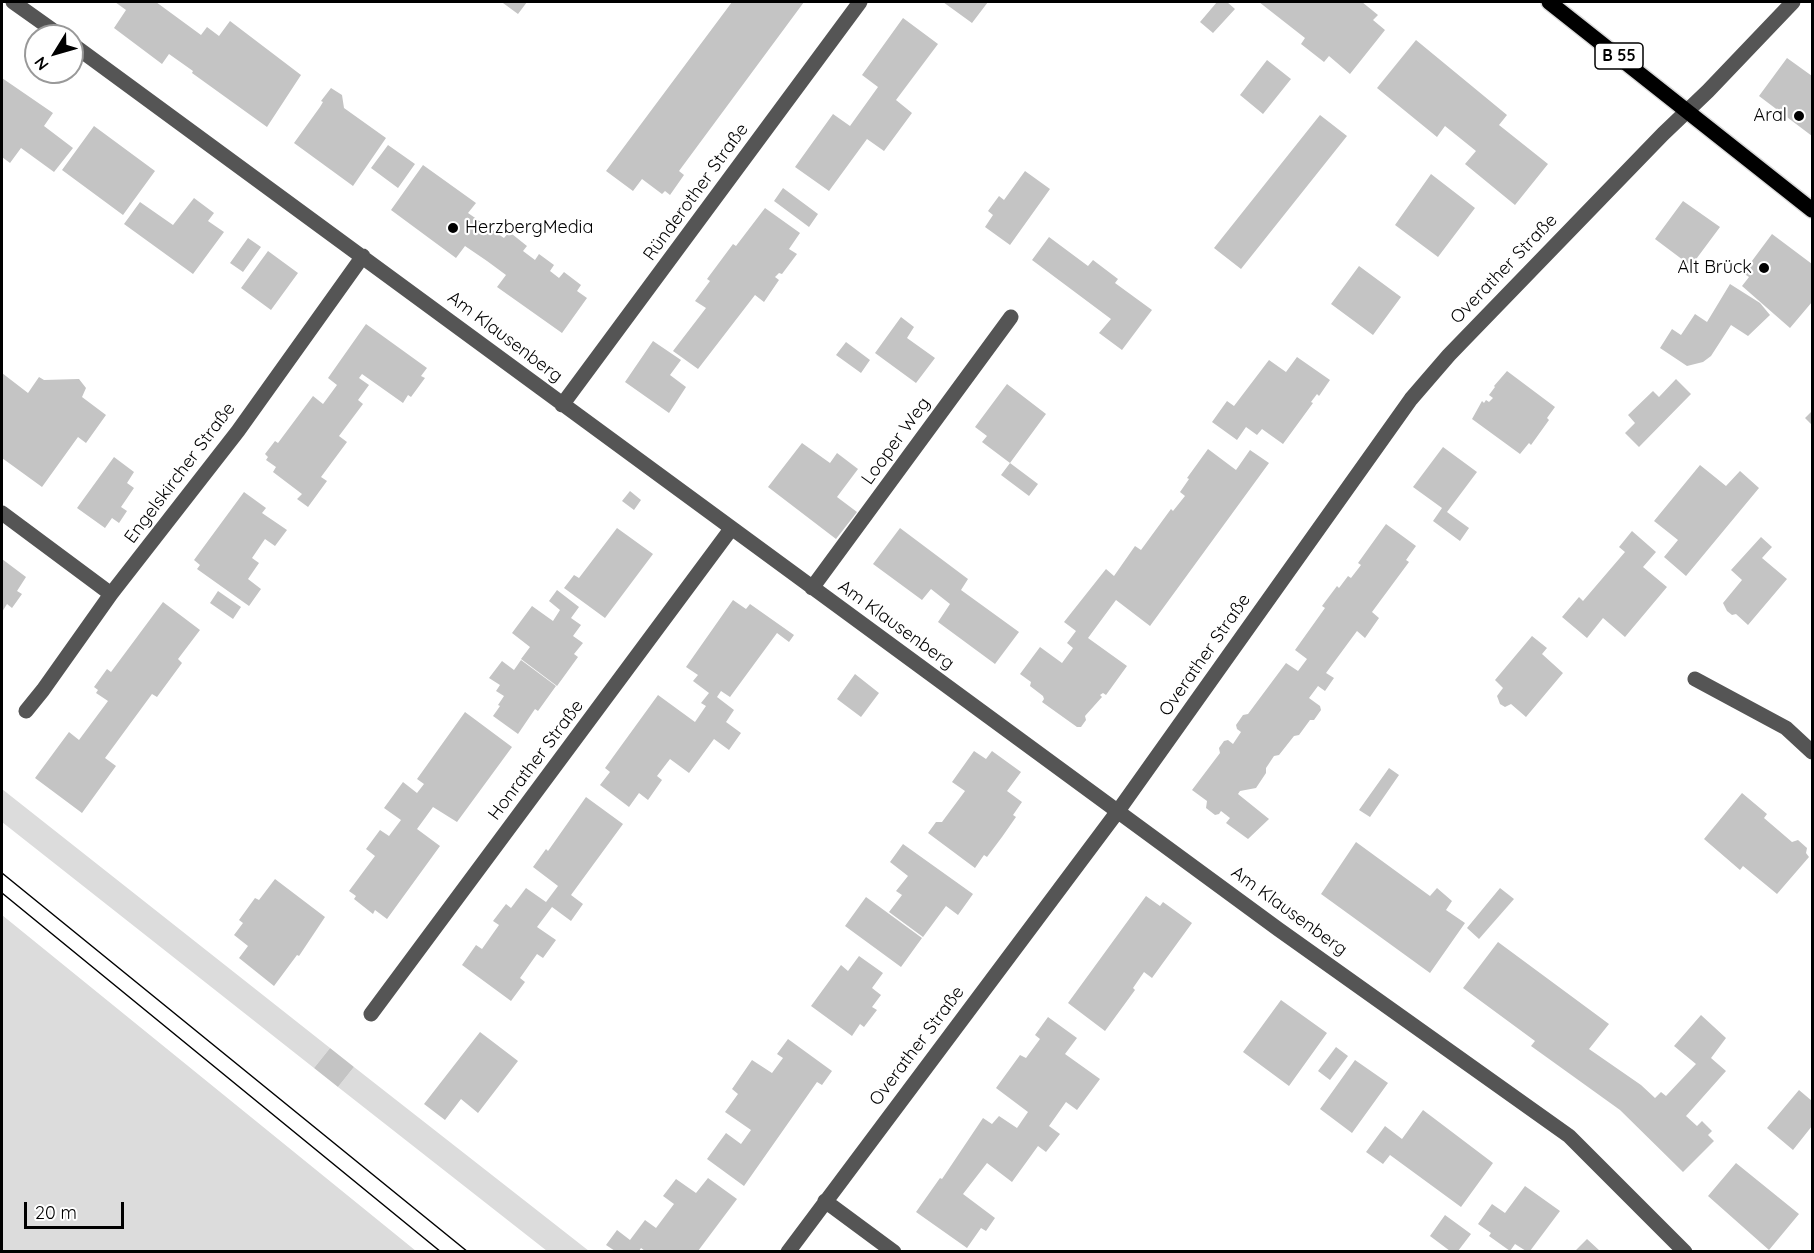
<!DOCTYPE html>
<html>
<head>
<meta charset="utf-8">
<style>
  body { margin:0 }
  #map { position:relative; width:1814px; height:1253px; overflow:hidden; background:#fff; font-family:Quicksand,sans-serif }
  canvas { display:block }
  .frame { position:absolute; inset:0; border:3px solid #000; pointer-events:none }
  .north { position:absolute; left:24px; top:24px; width:60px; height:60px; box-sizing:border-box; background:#fff; border:2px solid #999; border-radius:50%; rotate:233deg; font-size:16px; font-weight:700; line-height:24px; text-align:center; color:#000 }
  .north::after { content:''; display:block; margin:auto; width:21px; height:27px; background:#000; clip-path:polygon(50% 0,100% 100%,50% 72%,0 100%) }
  .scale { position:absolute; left:24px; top:1202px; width:100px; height:27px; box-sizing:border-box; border:3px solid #000; border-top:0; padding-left:8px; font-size:18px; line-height:21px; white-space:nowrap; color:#000; -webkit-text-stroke:4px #fff; paint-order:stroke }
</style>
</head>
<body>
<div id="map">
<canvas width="1814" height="1253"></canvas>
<div class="frame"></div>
<div class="north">N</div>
<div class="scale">20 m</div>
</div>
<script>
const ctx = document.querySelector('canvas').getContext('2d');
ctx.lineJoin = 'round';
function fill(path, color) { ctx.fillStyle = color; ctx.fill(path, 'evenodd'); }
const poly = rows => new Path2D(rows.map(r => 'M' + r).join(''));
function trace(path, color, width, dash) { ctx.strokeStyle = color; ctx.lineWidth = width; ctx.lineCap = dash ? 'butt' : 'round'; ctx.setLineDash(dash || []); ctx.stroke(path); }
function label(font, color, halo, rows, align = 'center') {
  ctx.font = font + ' Quicksand,sans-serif'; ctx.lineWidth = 4.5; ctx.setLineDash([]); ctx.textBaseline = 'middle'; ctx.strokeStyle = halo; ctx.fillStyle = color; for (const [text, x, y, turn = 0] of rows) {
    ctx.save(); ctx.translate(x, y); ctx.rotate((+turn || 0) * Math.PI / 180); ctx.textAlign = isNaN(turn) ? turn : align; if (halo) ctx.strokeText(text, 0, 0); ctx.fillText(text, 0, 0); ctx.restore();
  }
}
fill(poly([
  [2,789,330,1048,314,1068,2,822],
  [2,915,416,1251,2,1251],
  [354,1067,589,1251,547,1251,338,1087]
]), '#dcdcdc');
fill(poly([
  [115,2,156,2,201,35,207,27,219,36,230,21,301,75,267,127,192,73,193,71,169,54,162,64,114,28,126,10],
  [504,2,527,2,518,14,503,3],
  [732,2,804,2,679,171,684,175,670,195,665,191,662,194,642,179,633,191,606,171],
  [943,2,988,2,972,23],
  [1217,2,1227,2,1235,9,1213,33,1200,22],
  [1259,2,1362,2,1378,15,1373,20,1385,30,1350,74,1329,56,1324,62,1301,44,1305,38],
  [903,18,938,44,896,100,912,113,884,151,867,139,829,191,795,167,833,114,850,126,878,87,862,75],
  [1416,40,1507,115,1499,125,1548,164,1515,205,1465,164,1476,151,1445,126,1437,137,1377,88],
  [1787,58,1812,76,1812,136,1759,96],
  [1267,60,1291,79,1263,114,1240,95],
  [2,78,53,113,44,126,73,148,54,172,21,148,10,163,2,157],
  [331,88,342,95,344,108,386,138,353,186,294,143,320,107,323,102,321,101],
  [1320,115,1347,136,1241,269,1214,248],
  [94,126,155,171,123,215,62,170],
  [388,145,415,164,398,188,371,168],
  [423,165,476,203,468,213,504,238,509,232,512,234,527,246,523,251,535,260,539,254,554,265,550,271,559,278,564,272,581,285,577,291,587,298,562,333,497,287,506,275,487,261,465,246,456,258,391,210],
  [1025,171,1050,189,1010,245,985,227,993,215,988,211,999,196,1004,200],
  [1431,174,1475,208,1438,257,1395,225],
  [783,188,818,214,809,227,774,201],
  [194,198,214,213,208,221,224,232,193,274,124,224,140,202,173,225],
  [1683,201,1720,227,1691,266,1655,239],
  [765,208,800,233,789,249,797,254,782,274,779,273,775,277,779,280,764,302,755,295,698,369,673,351,706,308,695,301,710,281,707,279,733,244,736,246],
  [1772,234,1812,264,1812,302,1790,328,1742,286,1749,277,1743,273],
  [1049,237,1088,266,1093,260,1118,279,1115,283,1152,310,1122,350,1099,333,1111,319,1032,260],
  [248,238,261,247,243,272,230,263],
  [268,251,298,273,271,310,241,288],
  [1359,266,1401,297,1373,335,1331,304],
  [1730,284,1760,303,1770,315,1748,336,1731,325,1711,356,1703,362,1687,366,1660,348,1672,329,1681,335,1695,314,1707,322],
  [901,317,914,327,907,338,935,358,916,383,875,353],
  [366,324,427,368,421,376,425,378,411,397,408,395,403,403,362,374,359,378,369,385,358,400,363,404,339,436,347,442,321,477,327,481,308,507,297,499,302,494,273,472,276,467,266,460,268,457,265,454,275,441,278,443,313,396,323,404,326,400,337,385,328,378],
  [653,341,681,360,670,375,686,387,669,413,625,382],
  [846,342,870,360,861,373,836,355],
  [1297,357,1330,380,1319,396,1317,394,1311,402,1313,403,1283,444,1262,429,1257,435,1246,427,1237,440,1212,422,1227,401,1234,406,1269,360,1286,372],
  [1507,371,1555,407,1547,418,1549,420,1531,445,1529,443,1520,454,1472,419,1482,401,1484,403,1486,400,1489,402,1493,398,1489,395,1495,387,1494,386],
  [2,373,28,393,39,377,44,380,79,379,86,388,82,397,106,415,86,443,78,437,42,487,2,458],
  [1676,379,1691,394,1639,447,1625,433,1635,423,1628,415,1653,391,1659,397],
  [1007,384,1046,414,1010,463,982,442,987,436,975,427],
  [1812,411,1812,425,1805,418],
  [802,443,830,463,837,453,858,469,837,497,857,512,836,539,768,487],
  [1443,447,1477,472,1447,512,1469,528,1460,541,1433,521,1442,508,1413,487],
  [1208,449,1236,470,1250,450,1269,463,1150,626,1116,600,1088,638,1127,666,1106,695,1103,693,1100,695,1102,697,1085,716,1086,720,1081,727,1077,727,1042,702,1044,699,1043,696,1030,686,1031,682,1020,674,1040,647,1062,663,1073,648,1067,643,1076,631,1064,622,1106,569,1114,576,1135,546,1141,550,1171,509,1173,511,1185,496,1180,492,1189,479,1187,478],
  [114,457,134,472,127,483,134,488,121,507,127,511,119,523,112,518,105,528,77,508],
  [1010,463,1038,484,1029,496,1001,475],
  [1700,465,1726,486,1740,471,1759,488,1686,576,1664,557,1678,540,1654,521],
  [630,491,641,500,634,510,622,501],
  [244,492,266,508,262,513,287,530,275,546,265,539,252,558,259,563,248,579,261,589,249,606,197,569,200,565,194,560],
  [1386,524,1416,546,1406,560,1409,562,1372,612,1379,618,1365,638,1357,631,1326,673,1334,678,1325,691,1318,686,1309,698,1320,706,1321,710,1314,720,1310,720,1299,735,1294,736,1279,755,1274,756,1266,768,1266,773,1256,788,1240,791,1238,794,1269,819,1248,839,1226,823,1230,818,1221,811,1219,814,1215,815,1206,808,1207,801,1192,790,1220,753,1219,748,1224,741,1228,740,1233,744,1241,732,1237,729,1236,725,1243,715,1248,714,1286,663,1298,671,1307,659,1295,650,1325,608,1322,606,1337,586,1339,588,1348,576,1351,578,1361,565,1358,563],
  [617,528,653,554,605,618,564,588,574,575,579,578],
  [900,528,968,579,961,590,1019,632,995,664,938,622,950,604,931,589,922,600,873,564],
  [1632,531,1656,552,1643,567,1667,587,1625,637,1603,618,1587,638,1562,617,1579,597,1583,601,1625,552,1619,547],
  [1761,537,1772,547,1762,558,1787,579,1748,625,1736,614,1732,615,1727,611,1723,603,1742,580,1731,570],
  [2,559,26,577,17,591,22,594,12,608,7,604,2,612],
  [557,590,579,607,571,618,581,625,573,636,583,643,574,654,578,657,557,686,521,659,530,647,512,633,532,606,553,621,560,610,549,601],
  [218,591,241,607,233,619,210,603],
  [733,600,746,609,750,604,794,635,789,642,777,633,730,697,721,691,717,697,734,710,726,722,741,733,729,750,714,739,689,773,670,759,657,776,662,780,648,800,639,793,629,807,600,785,610,772,605,768,658,695,695,722,706,706,701,703,709,693,693,681,698,675,686,667],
  [163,602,200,630,178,659,182,663,157,697,152,694,105,758,116,766,82,813,35,778,69,732,79,740,108,701,96,693,98,690,94,687,107,669,111,672],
  [1532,636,1547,648,1542,654,1563,673,1526,717,1511,704,1505,707,1500,704,1497,696,1503,688,1495,680],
  [521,660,556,686,538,711,535,709,518,734,493,716,500,706,498,705,504,696,496,691,500,685,489,678,502,661,514,670],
  [855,674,879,693,861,717,837,699],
  [465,712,512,747,457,822,433,807,417,829,440,846,387,919,375,910,373,914,354,899,356,896,349,891,375,856,366,849,380,830,389,836,401,820,384,808,403,782,417,793,424,784,417,779],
  [974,751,986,759,992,751,1021,772,1007,791,1022,802,1013,815,1016,817,1002,837,987,857,984,855,975,868,928,833,936,822,942,822,965,791,952,782],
  [1389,768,1399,775,1370,817,1359,810],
  [1742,793,1767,814,1764,818,1792,842,1798,840,1807,848,1806,853,1809,857,1777,894,1743,866,1740,870,1704,839],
  [586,797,623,824,571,895,583,904,571,921,552,907,537,927,556,940,543,958,537,954,520,978,525,982,511,1001,462,965,476,945,482,949,499,925,493,921,506,904,511,908,526,888,546,902,558,886,533,867,546,849,548,851],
  [1356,842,1430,896,1437,888,1452,901,1446,910,1465,923,1430,973,1321,894],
  [903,844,973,894,958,915,946,906,923,937,889,912,902,895,896,891,908,876,890,862],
  [275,879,325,917,299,956,297,955,274,986,239,958,248,946,234,935,243,923,239,920,255,898,259,900],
  [1500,888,1514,899,1479,939,1467,928],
  [1146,896,1160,906,1163,902,1192,923,1152,978,1144,972,1133,988,1135,990,1105,1031,1068,1003],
  [866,897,922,938,901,967,845,926],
  [1498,942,1609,1024,1589,1049,1641,1085,1655,1098,1661,1092,1666,1096,1696,1064,1674,1046,1701,1015,1726,1038,1711,1058,1726,1071,1686,1116,1697,1126,1702,1121,1712,1131,1708,1135,1714,1141,1683,1172,1620,1110,1531,1046,1535,1041,1463,988],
  [859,956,883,973,872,988,881,995,872,1007,877,1010,864,1027,860,1024,852,1036,811,1006,841,965,848,971],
  [1281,1000,1327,1033,1289,1086,1243,1052],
  [1048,1017,1077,1038,1065,1054,1100,1079,1077,1110,1066,1102,1049,1126,1060,1134,1046,1152,1038,1146,1012,1182,987,1163,963,1194,995,1218,986,1231,981,1228,967,1248,916,1212,940,1178,942,1179,983,1118,992,1124,999,1116,1017,1128,1028,1112,996,1088,1020,1055,1026,1058,1040,1039,1035,1035],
  [480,1032,518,1061,478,1113,461,1099,445,1120,424,1104],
  [788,1039,832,1071,822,1085,817,1082,744,1186,707,1159,726,1133,741,1144,751,1130,725,1112,738,1094,732,1089,752,1060,772,1073,783,1058,777,1054],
  [1336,1047,1348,1056,1330,1080,1318,1071],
  [330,1048,354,1067,338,1087,314,1068],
  [1355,1060,1388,1083,1352,1133,1320,1109],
  [1799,1090,1812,1101,1812,1126,1793,1150,1767,1128],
  [1423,1110,1493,1163,1461,1207,1390,1155,1383,1164,1366,1152,1385,1126,1402,1139],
  [1736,1163,1799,1214,1769,1250,1708,1196],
  [708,1178,737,1199,698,1251,645,1251,641,1248,639,1251,615,1251,606,1245,617,1230,630,1240,645,1220,656,1228,674,1204,663,1196,676,1179,696,1193],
  [1525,1186,1560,1211,1530,1251,1526,1251,1515,1244,1510,1251,1489,1236,1491,1233,1478,1224,1492,1204,1505,1213],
  [1445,1215,1471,1234,1458,1251,1450,1251,1430,1236],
  [1587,1239,1600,1251,1575,1251]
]), '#c4c4c4');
const major = poly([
  [1549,2,1812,210]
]);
trace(major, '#dbdbdb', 18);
trace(poly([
  [13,2,61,36],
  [72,44,1278,929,1569,1136,1685,1252],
  [562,405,860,2],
  [2,513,111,594],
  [812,588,1011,317],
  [1695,679,1786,728,1812,752],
  [26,711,43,690,111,594,238,431,363,256],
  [371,1014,731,529],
  [825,1201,894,1252],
  [788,1252,1118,811,1411,399,1449,355,1663,134,1708,91,1793,2]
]), '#555', 15);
trace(major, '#000', 15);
trace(poly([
  [2,873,468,1252],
  [2,893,441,1252]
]), '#000', 1.5);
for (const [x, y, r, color] of [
  [1799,116,6,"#000"],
  [453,228,6,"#000"],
  [1764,268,6,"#000"]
]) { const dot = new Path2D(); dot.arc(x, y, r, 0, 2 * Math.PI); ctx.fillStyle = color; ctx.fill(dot); trace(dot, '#fff', 2); }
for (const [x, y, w] of [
  [1619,56,48]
]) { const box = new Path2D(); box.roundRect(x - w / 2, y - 13, w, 26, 4.5); ctx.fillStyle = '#fff'; ctx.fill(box); trace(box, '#000', 1.5); }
label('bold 16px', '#000', null, [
  ["B 55",1619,56]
]);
label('18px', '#000', '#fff', [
  ["Aral",1787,116],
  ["HerzbergMedia",465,228,"left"],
  ["Alt Brück",1752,268]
], 'right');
label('18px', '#000', '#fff', [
  ["Ründerother Straße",696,192,-54],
  ["Overather Straße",1504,269,-46],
  ["Am Klausenberg",505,337,37],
  ["Looper Weg",896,441,-54],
  ["Engelskircher Straße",180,473,-53],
  ["Am Klausenberg",896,625,36],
  ["Overather Straße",1205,655,-55],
  ["Honrather Straße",536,760,-53],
  ["Am Klausenberg",1289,911,36],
  ["Overather Straße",917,1046,-53]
]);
</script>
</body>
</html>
